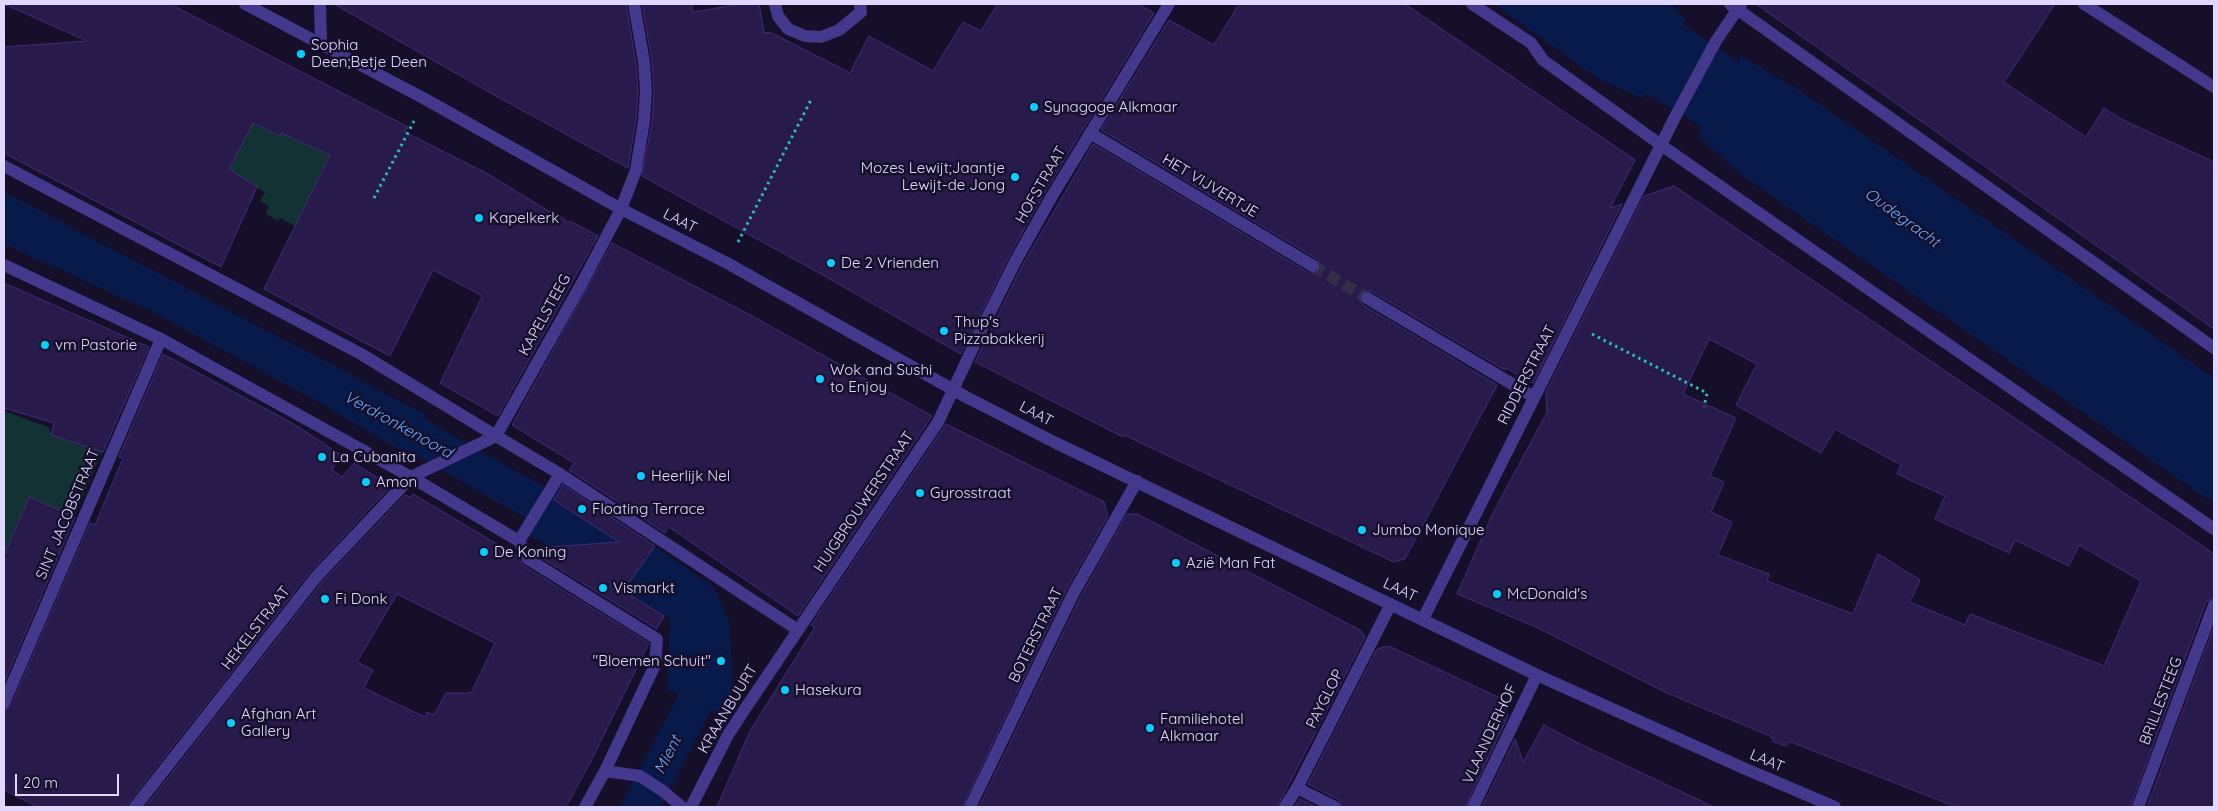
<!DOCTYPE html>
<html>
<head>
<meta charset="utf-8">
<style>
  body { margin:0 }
  #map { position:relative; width:2218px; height:811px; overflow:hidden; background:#160f2a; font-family:Quicksand,sans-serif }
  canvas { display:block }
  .frame { position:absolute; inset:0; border:5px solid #e0d8ff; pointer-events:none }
  .scale { position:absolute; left:15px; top:774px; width:104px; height:22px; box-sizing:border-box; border:2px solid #e0d8ff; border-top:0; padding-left:6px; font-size:15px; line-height:18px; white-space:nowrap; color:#e0d8ff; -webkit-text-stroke:4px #160f2a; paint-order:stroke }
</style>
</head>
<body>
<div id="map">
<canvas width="2218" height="811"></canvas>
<div class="frame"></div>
<div class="scale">20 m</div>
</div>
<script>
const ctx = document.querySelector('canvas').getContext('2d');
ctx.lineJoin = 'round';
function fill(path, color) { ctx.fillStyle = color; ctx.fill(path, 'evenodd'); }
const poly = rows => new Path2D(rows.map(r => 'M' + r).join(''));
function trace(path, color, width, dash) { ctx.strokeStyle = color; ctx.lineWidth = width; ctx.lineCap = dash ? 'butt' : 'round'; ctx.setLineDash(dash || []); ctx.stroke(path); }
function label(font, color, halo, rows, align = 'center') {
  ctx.font = font + ' Quicksand,sans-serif'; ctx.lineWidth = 5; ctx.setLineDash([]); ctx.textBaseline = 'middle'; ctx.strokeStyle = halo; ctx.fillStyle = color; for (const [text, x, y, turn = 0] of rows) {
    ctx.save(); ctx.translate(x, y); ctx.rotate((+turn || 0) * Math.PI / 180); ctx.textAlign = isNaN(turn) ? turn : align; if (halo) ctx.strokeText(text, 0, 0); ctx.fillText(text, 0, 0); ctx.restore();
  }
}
fill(poly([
  [238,116,279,136,281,133,303,143,309,140,332,151,319,176,306,232,280,218,278,221,266,214,269,206,260,201,265,192,227,173],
  [4,411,48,427,52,435,102,452,74,517,29,497,4,556]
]), '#123234');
fill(poly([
  [1494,4,1671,4,1686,20,1684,25,1738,62,1741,56,1799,90,2214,378,2214,500,2206,498,1740,174,1699,137,1702,127,1646,94,1644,99,1598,79],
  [4,192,425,414,403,452,322,404,153,312,4,244],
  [557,479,714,587,730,623,733,702,715,713,667,689,670,619,527,534]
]), '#081a4a');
fill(poly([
  [667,689,715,713,714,715,666,692]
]), '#160f2a');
trace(poly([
  [370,409,545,508,556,521,574,532],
  [640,807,695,702,697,679,696,653]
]), '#081a4a', 36);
const building = poly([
  [4,4,170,4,408,127,405,132,488,174,550,212,551,210,569,223,570,221,598,236,498,416,440,383,482,297,479,294,433,270,390,356,264,289,330,155,281,133,280,136,253,123,229,169,257,187,221,267,4,153,4,47,87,41,4,4],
  [334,4,626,4,636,63,638,90,636,120,628,168,496,96,334,4],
  [642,4,692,4,693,12,742,4,759,4,764,33,770,32,850,73,869,36,933,71,963,22,981,31,998,4,1138,4,1154,13,1045,192,1008,258,961,354,821,274,642,176,652,122,654,90,652,61,642,4],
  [1239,4,1405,4,1635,160,1610,208,1622,204,1533,383,1506,368,1505,370,1371,291,1363,291,1360,294,1360,302,1363,305,1497,385,1405,559,1394,562,1124,435,1123,437,975,362,1022,266,1093,144,1309,273,1313,274,1320,271,1321,266,1317,259,1101,130,1169,20,1214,45,1239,4],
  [1756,4,2055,4,2004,82,2086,137,2104,108,2121,119,2214,162,2214,329,1756,4],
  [1674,186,2214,554,2214,597,2206,602,2130,807,1956,807,1791,742,1785,746,1774,742,1770,736,1667,693,1536,627,1457,594,1492,515,1547,412,1546,392,1644,196,1674,186],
  [1709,339,1757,364,1736,405,1821,453,1835,429,1901,465,1897,474,1945,496,1935,519,2009,553,2015,540,2069,566,2079,545,2141,581,2104,666,1970,614,1965,625,1910,602,1920,580,1878,554,1853,614,1767,581,1769,574,1718,555,1732,522,1711,512,1724,482,1710,476,1736,418,1683,394,1709,339],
  [612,243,754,317,932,416,798,616,669,527,665,533,569,470,574,463,512,425,612,243],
  [4,283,149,347,103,452,51,435,54,423,4,408,4,283],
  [163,354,292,423,340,454,332,470,342,477,354,463,391,486,311,571,129,802,127,807,38,807,4,790,4,711,11,706,90,523,95,525,123,458,119,457,163,354],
  [946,424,1104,502,1108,516,1066,590,962,807,717,807,750,731,815,627,811,625,946,424],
  [563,485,655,546,623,591,664,616,657,629,542,558,550,547,619,542,554,500,563,485],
  [413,494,517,556,524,566,649,643,591,761,566,807,145,807,323,581,405,495,410,497,413,494],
  [397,594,495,643,471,693,446,693,434,715,427,712,425,717,364,688,373,670,357,662,397,594],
  [29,497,75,517,4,683,4,556,29,497],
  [1127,514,1137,514,1360,630,1365,637,1277,807,979,807,1080,598,1127,514],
  [2214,627,2214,807,2147,807,2214,627],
  [1389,646,1502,699,1508,716,1465,807,1343,807,1339,800,1308,784,1377,649,1389,646],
  [1544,725,1580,744,1714,807,1482,807,1515,739,1523,762,1544,725],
  [1300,799,1317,807,1294,807,1300,799]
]);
fill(building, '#291a4c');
trace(building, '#422b79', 1);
trace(poly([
  [1313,266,1367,298]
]), '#342d4a', 12, [12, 6]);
trace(poly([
  [374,198,414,121],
  [738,242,812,98],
  [1592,334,1707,393,1704,407]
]), '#2abcc1', 3, [2.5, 4]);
trace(poly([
  [775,4,778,16,788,29,805,36,821,37,839,30,861,12,860,4]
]), '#43388b', 12);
trace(poly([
  [1090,133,1313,266],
  [1367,298,1534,397],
  [968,398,1056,443,1537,675,1741,767,1835,807],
  [496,436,560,474,798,630],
  [519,541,560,474],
  [605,771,640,776,663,791,682,807],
  [135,807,317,576,411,477,519,541,528,559,657,639,655,665,605,771,585,807],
  [691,807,728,735,745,709,938,422],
  [970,807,1073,594,1137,481],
  [1285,807,1297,788,1391,604],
  [1473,807,1537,675],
  [2138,807,2214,605]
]), '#43388b', 12);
trace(poly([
  [245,4,425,99,621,209,727,263,968,398],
  [320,4,321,44],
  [1472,4,1531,43,1543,60,1661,145,2214,529],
  [1730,4,2214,348],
  [2084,4,2214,87],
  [4,166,361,354,496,436],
  [4,265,161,339,411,477,496,436],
  [938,422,982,328,1015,262,1052,196,1169,4],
  [496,436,581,285,621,209,636,170,644,121,646,90,644,62,634,4],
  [1423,619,1675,117,1716,41,1741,4],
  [4,703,161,339],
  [1297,788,1335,807]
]), '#43388b', 12);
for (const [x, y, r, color] of [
  [301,54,5,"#04cfff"],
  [1034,107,5,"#04cfff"],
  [1015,177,5,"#04cfff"],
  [479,218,5,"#04cfff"],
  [831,263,5,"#04cfff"],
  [944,331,5,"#04cfff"],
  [45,345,5,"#04cfff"],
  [820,379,5,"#04cfff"],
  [322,457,5,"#04cfff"],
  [641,476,5,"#04cfff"],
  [366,482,5,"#04cfff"],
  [920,493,5,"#04cfff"],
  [582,509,5,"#04cfff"],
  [1362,530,5,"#04cfff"],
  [484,552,5,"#04cfff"],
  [1176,563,5,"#04cfff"],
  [603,588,5,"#04cfff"],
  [1497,594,5,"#04cfff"],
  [325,599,5,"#04cfff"],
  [721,661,5,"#04cfff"],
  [785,690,5,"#04cfff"],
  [231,723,5,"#04cfff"],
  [1150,728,5,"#04cfff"]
]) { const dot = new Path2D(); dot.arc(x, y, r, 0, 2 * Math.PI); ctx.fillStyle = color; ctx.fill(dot); trace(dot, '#160f2a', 2); }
label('15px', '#e0d8ff', '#160f2a', [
  ["Sophia",311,45],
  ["Deen;Betje Deen",311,62],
  ["Synagoge Alkmaar",1044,107],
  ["Mozes Lewijt;Jaantje",1005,168,"right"],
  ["Lewijt-de Jong",1005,185,"right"],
  ["Kapelkerk",489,218],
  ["De 2 Vrienden",841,263],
  ["Thup's",954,322],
  ["Pizzabakkerij",954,339],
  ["vm Pastorie",55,345],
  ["Wok and Sushi",830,370],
  ["to Enjoy",830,387],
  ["La Cubanita",332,457],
  ["Heerlijk Nel",651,476],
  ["Amon",376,482],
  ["Gyrosstraat",930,493],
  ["Floating Terrace",592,509],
  ["Jumbo Monique",1372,530],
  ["De Koning",494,552],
  ["Azië Man Fat",1186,563],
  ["Vismarkt",613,588],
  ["McDonald's",1507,594],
  ["Fi Donk",335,599],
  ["\"Bloemen Schuit\"",711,661,"right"],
  ["Hasekura",795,690],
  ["Afghan Art",241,714],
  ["Gallery",241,731],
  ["Familiehotel",1160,719],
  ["Alkmaar",1160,736]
], 'left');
label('15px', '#e0d8ff', '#160f2a', [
  ["HOFSTRAAT",1041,185,-60],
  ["HET VIJVERTJE",1210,186,31],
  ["LAAT",680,221,27],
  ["KAPELSTEEG",545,315,-61],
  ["RIDDERSTRAAT",1527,375,-63],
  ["LAAT",1036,414,28],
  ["HUIGBROUWERSTRAAT",864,502,-56],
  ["SINT JACOBSTRAAT",68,514,-67],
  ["LAAT",1400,590,25],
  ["HEKELSTRAAT",256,628,-52],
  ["BOTERSTRAAT",1036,635,-64],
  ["PAYGLOP",1325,699,-63],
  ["BRILLESTEEG",2161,701,-69],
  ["KRAANBUURT",728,709,-59],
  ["VLAANDERHOF",1490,734,-65],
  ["LAAT",1767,761,23]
]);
label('italic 16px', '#6af', '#160f2a', [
  ["Oudegracht",1902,218,36],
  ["Verdronkenoord",398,425,29],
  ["Mient",668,755,-63]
]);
</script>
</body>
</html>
